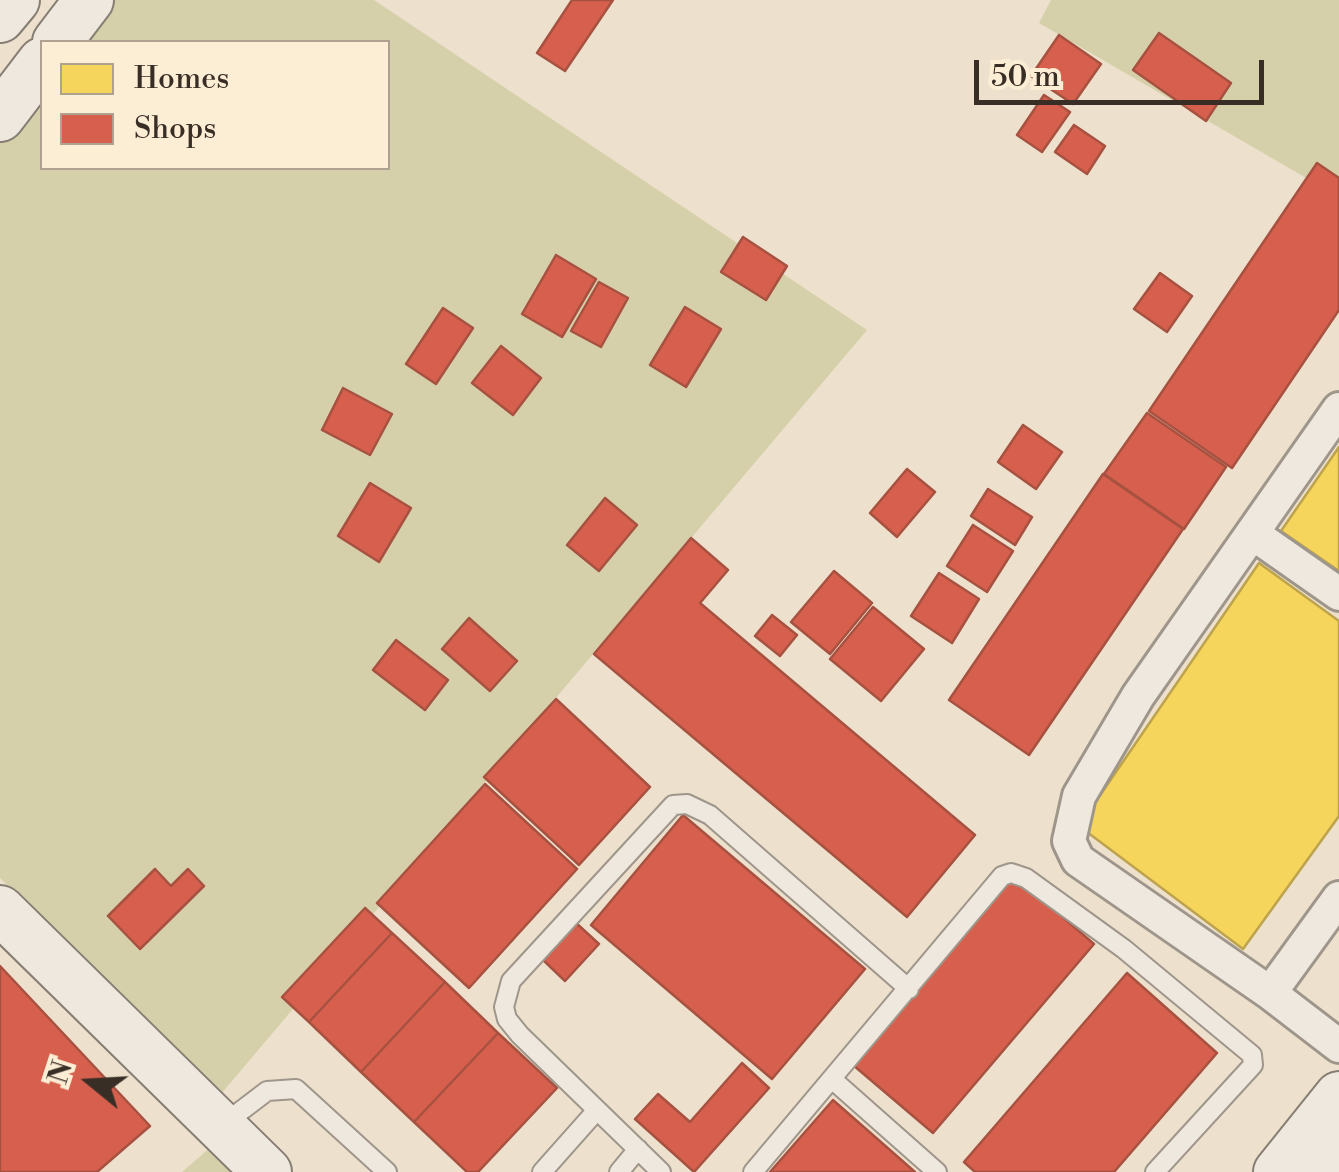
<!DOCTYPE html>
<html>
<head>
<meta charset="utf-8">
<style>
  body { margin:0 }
  #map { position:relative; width:1339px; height:1172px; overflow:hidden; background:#ede0cc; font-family:"Libre Bodoni",serif }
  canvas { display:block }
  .legend { position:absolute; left:40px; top:40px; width:350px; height:130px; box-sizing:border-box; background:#fcedd5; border:2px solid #aea18f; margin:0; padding:12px 18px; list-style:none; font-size:30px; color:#382e25 }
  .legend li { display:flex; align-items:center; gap:20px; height:50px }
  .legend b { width:50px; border:2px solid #aea18f }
  .north { position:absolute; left:40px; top:1032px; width:100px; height:100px; -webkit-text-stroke:8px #fcedd5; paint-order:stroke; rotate:288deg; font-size:28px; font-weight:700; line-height:40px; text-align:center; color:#382e25 }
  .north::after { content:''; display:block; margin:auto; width:35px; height:45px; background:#382e25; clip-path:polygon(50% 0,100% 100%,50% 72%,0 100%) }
  .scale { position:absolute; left:974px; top:60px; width:290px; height:45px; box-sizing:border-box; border:5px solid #382e25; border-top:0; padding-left:12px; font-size:30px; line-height:35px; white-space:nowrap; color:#382e25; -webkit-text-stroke:8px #fcedd5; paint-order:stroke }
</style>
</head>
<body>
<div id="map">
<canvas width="1339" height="1172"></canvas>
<ul class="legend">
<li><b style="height:28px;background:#f6d55c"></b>Homes</li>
<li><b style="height:28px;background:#d6604d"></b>Shops</li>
</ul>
<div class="north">N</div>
<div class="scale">50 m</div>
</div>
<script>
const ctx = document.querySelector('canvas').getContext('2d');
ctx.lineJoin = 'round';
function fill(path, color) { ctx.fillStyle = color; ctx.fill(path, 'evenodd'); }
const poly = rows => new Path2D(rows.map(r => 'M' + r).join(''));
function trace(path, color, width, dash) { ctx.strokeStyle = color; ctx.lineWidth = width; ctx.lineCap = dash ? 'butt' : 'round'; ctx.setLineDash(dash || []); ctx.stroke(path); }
fill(poly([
  [105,0,374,0,867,330,221,1094,0,878,0,130,42,78,42,168,388,168,388,42,72,42],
  [1051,0,1339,0,1339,197,1039,23],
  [219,1140,251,1172,182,1172]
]), '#d6d0aa');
const homes = poly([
  [1339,447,1339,571,1281,531,1339,447],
  [1259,563,1339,621,1339,816,1243,949,1079,826,1259,563]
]);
fill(homes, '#f6d55c');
trace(homes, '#bda34c', 2.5);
const shops = poly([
  [572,0,613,0,565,71,537,53,572,0],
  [1159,33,1231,83,1206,121,1133,70,1159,33],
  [1059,35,1101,64,1073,104,1031,76,1059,35],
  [1044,95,1070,112,1042,152,1017,135,1044,95],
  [1074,125,1105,146,1087,174,1055,152,1074,125],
  [1317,163,1339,178,1339,310,1232,468,1149,411,1317,163],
  [743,237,787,266,766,300,721,272,743,237],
  [556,255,596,279,562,337,522,314,556,255],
  [1160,273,1192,296,1167,332,1134,309,1160,273],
  [599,282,628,298,601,347,571,331,599,282],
  [685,307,721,329,686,387,650,365,685,307],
  [443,308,473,328,436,384,406,364,443,308],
  [501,346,541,378,513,415,472,383,501,346],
  [343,388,392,414,370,455,322,430,343,388],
  [1147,413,1226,467,1184,529,1104,474,1147,413],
  [1023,425,1062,452,1036,489,998,462,1023,425],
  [907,469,935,492,897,537,870,513,907,469],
  [1103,474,1183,529,1029,755,949,700,1103,474],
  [370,483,411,508,379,562,338,536,370,483],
  [988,489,1032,517,1015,545,971,516,988,489],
  [605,498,637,525,599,571,567,545,605,498],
  [973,525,1013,551,987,592,947,566,973,525],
  [691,538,728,570,700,603,975,835,907,917,594,654,691,538],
  [834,571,872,603,830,654,791,622,834,571],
  [939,573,979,599,952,643,911,616,939,573],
  [873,607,924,649,881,701,830,659,873,607],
  [772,615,797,635,780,656,755,636,772,615],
  [469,618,517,661,490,691,442,649,469,618],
  [396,640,448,680,425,710,373,670,396,640],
  [556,699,650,787,579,865,484,777,556,699],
  [485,784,577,869,469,988,377,903,485,784],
  [683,815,865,969,772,1079,591,925,683,815],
  [155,869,171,886,188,869,204,886,140,949,108,916,155,869],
  [1014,875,1094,944,933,1133,853,1065,1014,875],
  [365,908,392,933,309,1022,282,997,365,908],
  [575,922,599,944,565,981,541,958,575,922],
  [392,933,445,982,361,1072,309,1022,392,933],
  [0,966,150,1126,97,1172,0,1172,0,966],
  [1127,973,1217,1053,1114,1172,975,1172,964,1162,1127,973],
  [445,982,498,1033,414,1122,361,1072,445,982],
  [498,1033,557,1088,478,1172,467,1172,414,1122,498,1033],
  [742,1063,769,1088,694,1172,635,1119,658,1094,690,1122,742,1063],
  [833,1100,915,1172,770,1172,833,1100]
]);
fill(shops, '#d6604d');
trace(shops, '#a75141', 2.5);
const lane = poly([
  [833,1080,937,1172],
  [221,1126,267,1091,296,1089,387,1172],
  [542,1172,597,1110],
  [619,1172,638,1149],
  [661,1172,520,1035,507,1019,504,1007,511,981,673,805,687,804,710,815,909,989],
  [753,1172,1002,876,1011,873,1026,878,1124,949,1252,1055,1253,1065,1155,1172]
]);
const street = poly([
  [1339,409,1138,696,1079,796,1069,841,1078,860,1270,993,1339,1046],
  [1252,533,1339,594],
  [1270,993,1339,898]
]);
const secondary = poly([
  [0,18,15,0],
  [57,42,89,0],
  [0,117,42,62],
  [0,910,267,1172],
  [1278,1172,1339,1096],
  [1325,1172,1339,1153]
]);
trace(lane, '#9f968b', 22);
trace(street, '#9f968b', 38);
trace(secondary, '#867e73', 52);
trace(lane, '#efe8df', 18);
trace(street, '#efe8df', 32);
trace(secondary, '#efe8df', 48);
</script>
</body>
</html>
